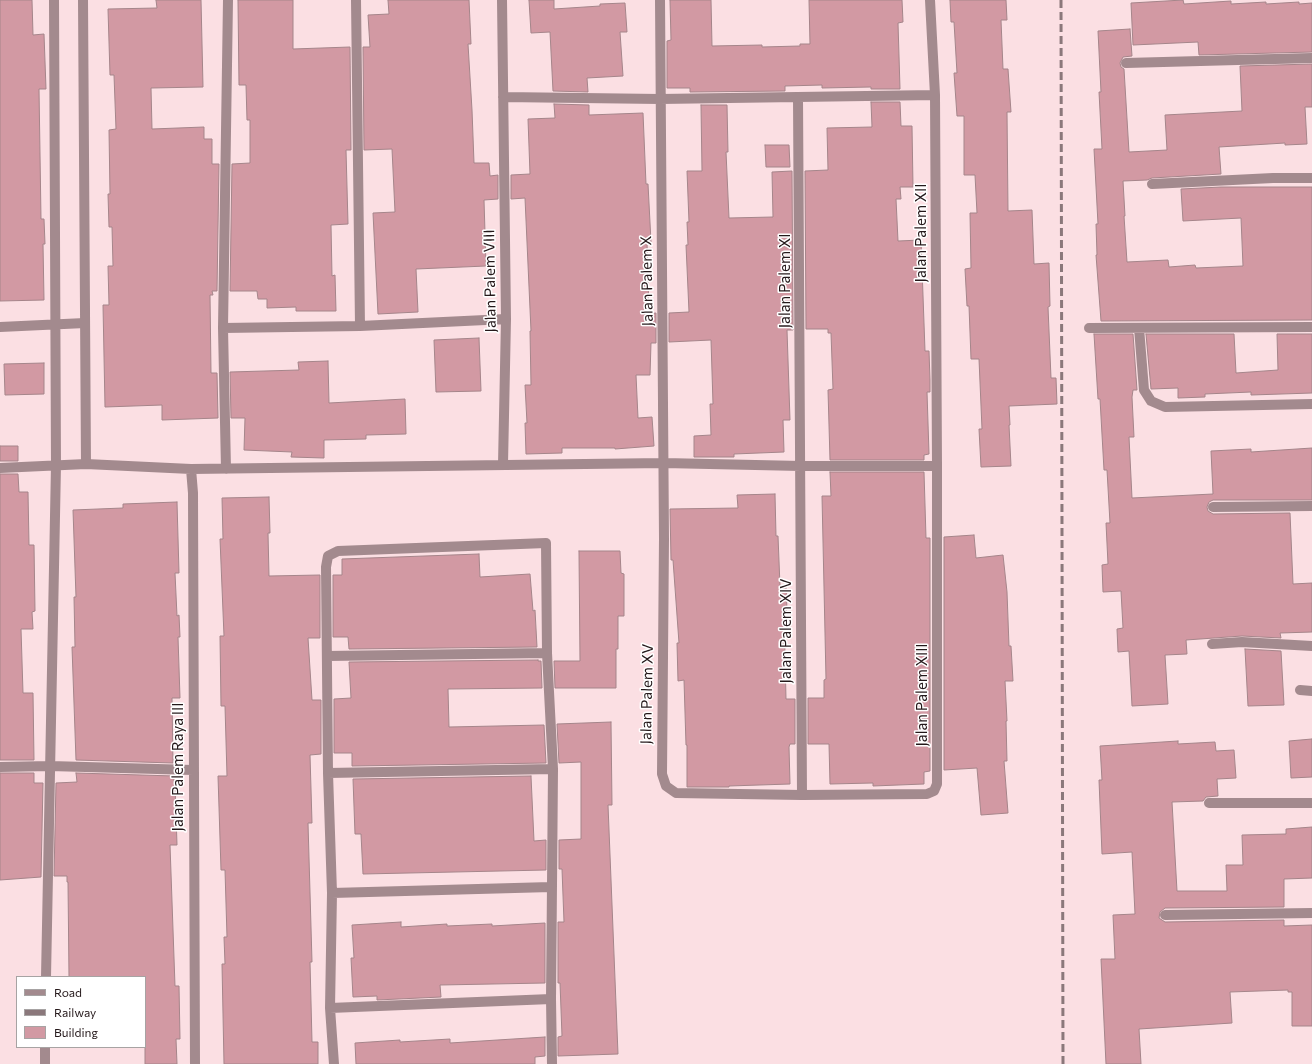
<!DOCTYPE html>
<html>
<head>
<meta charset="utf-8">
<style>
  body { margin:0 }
  #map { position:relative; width:1312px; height:1064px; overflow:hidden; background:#fbdfe3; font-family:Commissioner,sans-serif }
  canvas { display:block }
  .legend { position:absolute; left:16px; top:976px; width:130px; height:72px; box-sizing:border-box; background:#fff; border:1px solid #a7a3a3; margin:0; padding:5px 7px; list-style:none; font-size:12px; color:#24181a }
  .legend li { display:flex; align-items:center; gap:8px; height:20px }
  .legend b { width:20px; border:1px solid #a7a3a3 }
</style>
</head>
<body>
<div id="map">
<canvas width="1312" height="1064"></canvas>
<ul class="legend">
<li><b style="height:5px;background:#a38a8e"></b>Road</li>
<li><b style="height:5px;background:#8b787b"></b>Railway</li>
<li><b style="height:11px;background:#d299a3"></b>Building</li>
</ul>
</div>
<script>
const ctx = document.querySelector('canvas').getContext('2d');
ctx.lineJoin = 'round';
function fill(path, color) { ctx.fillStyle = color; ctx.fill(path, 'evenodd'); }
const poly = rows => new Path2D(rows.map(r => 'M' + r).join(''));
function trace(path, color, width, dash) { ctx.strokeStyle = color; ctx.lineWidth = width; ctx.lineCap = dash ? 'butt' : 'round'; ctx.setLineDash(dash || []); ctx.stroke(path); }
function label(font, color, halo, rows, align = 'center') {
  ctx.font = font + ' Commissioner,sans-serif'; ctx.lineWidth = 3; ctx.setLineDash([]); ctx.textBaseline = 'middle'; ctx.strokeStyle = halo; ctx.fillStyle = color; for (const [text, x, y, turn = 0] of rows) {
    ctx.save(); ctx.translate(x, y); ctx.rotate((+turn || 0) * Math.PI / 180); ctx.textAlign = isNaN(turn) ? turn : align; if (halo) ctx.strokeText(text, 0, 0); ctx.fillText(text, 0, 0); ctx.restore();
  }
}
const building = poly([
  [0,0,32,0,33,35,44,34,46,89,39,89,41,219,44,219,45,244,43,244,44,300,0,301,0,0],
  [156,0,201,0,203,87,151,88,152,129,204,127,204,139,212,139,212,164,219,164,217,291,212,291,213,295,210,295,211,373,217,373,218,418,162,420,162,405,105,407,103,305,109,305,108,266,113,266,112,227,109,227,108,194,110,194,109,130,116,129,114,75,110,75,108,9,157,8,156,0],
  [238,0,293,0,293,49,350,47,351,150,346,150,348,224,331,225,332,276,335,275,336,311,296,311,296,307,267,308,267,299,258,299,257,291,230,291,232,164,250,163,250,120,247,120,246,85,239,85,238,0],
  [388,0,469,0,471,44,468,44,472,110,474,163,489,163,490,176,498,175,498,199,484,200,486,266,416,269,418,312,378,314,373,213,395,212,392,149,364,150,363,47,370,47,368,15,389,14,388,0],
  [529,0,554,0,554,9,600,6,600,4,625,3,627,32,620,32,623,76,587,78,588,92,553,91,550,32,531,33,529,0],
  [670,0,711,0,712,46,762,45,762,47,800,46,800,44,810,44,809,0,902,0,903,22,898,23,900,89,871,89,871,87,822,88,822,85,785,86,785,91,690,92,690,88,667,88,667,41,671,40,670,0],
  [950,0,1006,0,1007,20,1001,20,1003,69,1008,69,1011,112,1007,112,1008,211,1032,210,1034,264,1049,263,1050,306,1048,307,1051,378,1056,378,1057,404,1009,406,1010,425,1009,425,1011,466,981,467,979,429,982,429,979,359,971,359,969,306,967,306,965,269,971,268,970,213,977,213,975,175,964,175,964,116,957,116,954,73,957,73,954,22,951,22,950,0],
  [1183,0,1184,4,1231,1,1231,4,1266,2,1266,4,1299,2,1299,4,1312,3,1312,52,1199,55,1198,42,1133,45,1131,3,1183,0],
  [1130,29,1132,56,1123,57,1120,63,1121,67,1124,69,1129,152,1167,150,1165,115,1242,111,1240,66,1312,64,1312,107,1305,107,1307,144,1285,145,1285,143,1219,147,1221,174,1152,178,1147,180,1123,181,1125,216,1124,216,1127,262,1168,260,1169,267,1195,265,1196,268,1243,266,1241,218,1183,221,1181,189,1221,187,1312,187,1312,320,1101,321,1096,255,1097,255,1096,224,1098,224,1094,149,1102,149,1099,92,1101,92,1098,31,1130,29],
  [871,102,900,102,901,126,912,126,913,187,900,187,901,199,896,199,898,241,921,240,925,351,929,351,930,380,930,392,927,392,929,454,924,455,924,460,830,460,828,390,833,389,831,333,828,333,828,329,806,329,805,171,828,170,827,128,872,127,871,102],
  [554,104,589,105,589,115,643,113,646,184,648,184,651,242,647,242,649,314,656,313,656,343,651,343,650,375,636,375,638,418,652,417,654,446,615,449,615,448,562,448,562,453,526,454,525,423,527,423,525,385,531,385,530,331,531,331,525,198,511,199,511,175,530,174,528,119,555,118,554,104],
  [701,105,727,105,728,152,726,152,729,218,773,217,772,172,792,171,793,330,787,330,790,420,783,420,784,452,734,454,734,457,694,457,694,436,711,435,710,404,713,404,711,340,669,342,669,313,689,312,686,245,688,245,687,222,689,222,687,171,702,171,701,105],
  [765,145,789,145,790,167,766,167,765,145],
  [1094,334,1133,334,1137,390,1133,390,1132,397,1134,437,1129,437,1132,498,1213,494,1211,451,1251,449,1251,452,1312,448,1312,500,1213,500,1209,502,1207,507,1208,511,1213,514,1290,513,1293,584,1312,583,1312,632,1280,633,1281,638,1242,636,1186,640,1187,654,1165,655,1168,704,1132,706,1129,651,1118,652,1117,629,1123,628,1121,591,1103,592,1102,565,1108,564,1106,523,1110,523,1107,470,1104,470,1100,399,1098,399,1094,334],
  [1146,334,1234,334,1236,373,1278,370,1277,334,1312,334,1312,393,1251,395,1251,392,1205,394,1205,397,1178,398,1178,388,1151,389,1146,334],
  [479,338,481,391,436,392,434,340,479,338],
  [328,361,329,403,405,399,406,434,366,435,366,439,324,440,324,458,291,457,292,452,244,450,245,418,231,418,230,372,299,370,298,362,328,361],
  [44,363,44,394,5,395,4,364,44,363],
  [0,446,18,446,18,461,0,461,0,446],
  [830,472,924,472,926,538,930,538,930,771,924,772,924,784,873,786,873,783,830,784,829,744,808,744,808,698,824,698,824,680,826,679,822,496,831,496,830,472],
  [0,474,18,474,19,492,28,492,29,545,34,545,35,611,32,612,33,629,21,629,23,693,33,693,34,760,0,760,0,474],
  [775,494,776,536,778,536,780,586,786,586,787,610,784,611,786,699,795,699,795,744,790,744,789,747,790,784,729,786,729,787,687,787,687,745,686,745,684,680,678,681,677,643,679,643,673,560,671,560,670,509,738,508,737,495,775,494],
  [269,497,270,533,268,533,269,576,320,575,320,638,308,638,312,700,321,700,321,754,310,755,312,823,308,823,312,962,310,962,312,1042,318,1042,318,1064,224,1064,222,964,225,964,224,937,227,937,225,870,221,870,218,776,227,776,225,706,221,706,220,636,224,636,220,539,223,539,222,498,269,497],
  [177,502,179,573,175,573,177,616,179,615,180,637,178,637,180,698,172,698,173,763,76,760,72,647,75,647,74,597,76,597,73,510,123,508,123,504,177,502],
  [974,535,976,558,1003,555,1007,592,1009,646,1011,646,1013,681,1005,681,1007,721,1006,721,1007,761,1004,761,1008,813,981,815,977,768,944,770,944,537,974,535],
  [579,551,620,551,621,573,624,574,624,616,618,616,618,649,616,649,616,688,555,688,554,661,580,661,579,551],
  [479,554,480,577,530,574,533,611,535,610,537,647,349,649,348,637,333,637,333,575,342,575,342,559,479,554],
  [1245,649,1281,651,1284,705,1248,706,1245,649],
  [538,660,538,661,541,661,542,688,448,689,449,727,544,725,546,763,352,766,352,753,334,753,334,699,351,698,349,662,538,660],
  [611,722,612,805,608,805,618,1054,558,1056,558,1037,562,1036,560,983,558,983,558,922,564,922,562,869,559,869,559,840,581,839,581,762,559,763,557,724,611,722],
  [1312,739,1312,777,1291,778,1289,741,1312,739],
  [1178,741,1178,744,1215,742,1216,751,1234,750,1236,778,1217,779,1218,796,1206,797,1203,801,1172,802,1177,891,1227,891,1226,865,1243,865,1242,835,1286,834,1286,829,1312,827,1312,878,1284,879,1284,907,1165,908,1160,912,1159,918,1165,922,1284,920,1284,926,1312,925,1312,1026,1292,1026,1292,992,1288,992,1288,990,1230,992,1232,1023,1139,1029,1141,1064,1106,1064,1101,959,1115,959,1113,915,1135,914,1132,852,1102,854,1099,780,1102,780,1100,746,1178,741],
  [0,773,34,773,34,783,43,783,41,877,0,880,0,773],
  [76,773,174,776,174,783,175,783,177,845,170,845,175,986,179,986,180,1039,176,1039,177,1064,145,1064,145,977,69,977,68,882,67,882,67,876,54,876,56,783,77,782,76,773],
  [531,776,534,841,546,840,546,870,363,874,361,834,355,834,353,779,531,776],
  [401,922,401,927,447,924,447,926,492,924,492,926,545,923,545,983,440,985,441,997,377,1000,377,996,353,997,351,958,354,958,352,925,401,922],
  [545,1037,545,1056,535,1057,535,1064,356,1064,355,1043,400,1040,400,1042,450,1039,450,1043,545,1037]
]);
fill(building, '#d299a3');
trace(building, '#a5858a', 1);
trace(poly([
  [83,0,86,464],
  [356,0,360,326],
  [502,0,506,319,503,464],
  [660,0,664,538,662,774,666,786,676,793,802,795,927,794,934,791,937,784,937,466,935,95,930,0],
  [1126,63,1312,58],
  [503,97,660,99,935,95],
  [798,97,802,795],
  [1152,184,1273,178,1312,178],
  [0,327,85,323],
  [223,328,360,326,506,319],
  [1089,328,1312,327],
  [1139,328,1144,390,1151,401,1165,407,1312,404],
  [0,468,86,464,191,469,664,463,801,466,937,466],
  [191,469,193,493,195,1064],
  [226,469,223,328,228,0],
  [1213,507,1312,506],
  [1212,644,1242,642,1312,646],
  [327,656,547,653],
  [1300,690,1312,691],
  [0,767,50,766,193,770],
  [328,773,553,769],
  [1209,803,1312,803],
  [332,893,551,887],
  [1165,915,1312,913],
  [46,977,56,465,54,0],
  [330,1008,551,999],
  [45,1064,45,1047],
  [334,1064,330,1008,332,893,328,773,326,567,328,556,338,551,546,543,547,653,553,769,551,999,552,1064]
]), '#a38a8e', 10);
trace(poly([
  [1061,0,1063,1064]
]), '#8b787b', 3, [8, 4]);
label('15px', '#24181a', '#fff', [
  ["Jalan Palem XII",921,233,-90],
  ["Jalan Palem VIII",490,281,-91],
  ["Jalan Palem X",647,281,-91],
  ["Jalan Palem XI",785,281,-90],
  ["Jalan Palem XIV",786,631,-90],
  ["Jalan Palem XV",647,694,-89],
  ["Jalan Palem XIII",922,695,-90],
  ["Jalan Palem Raya III",178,767,-90]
]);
</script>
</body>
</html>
